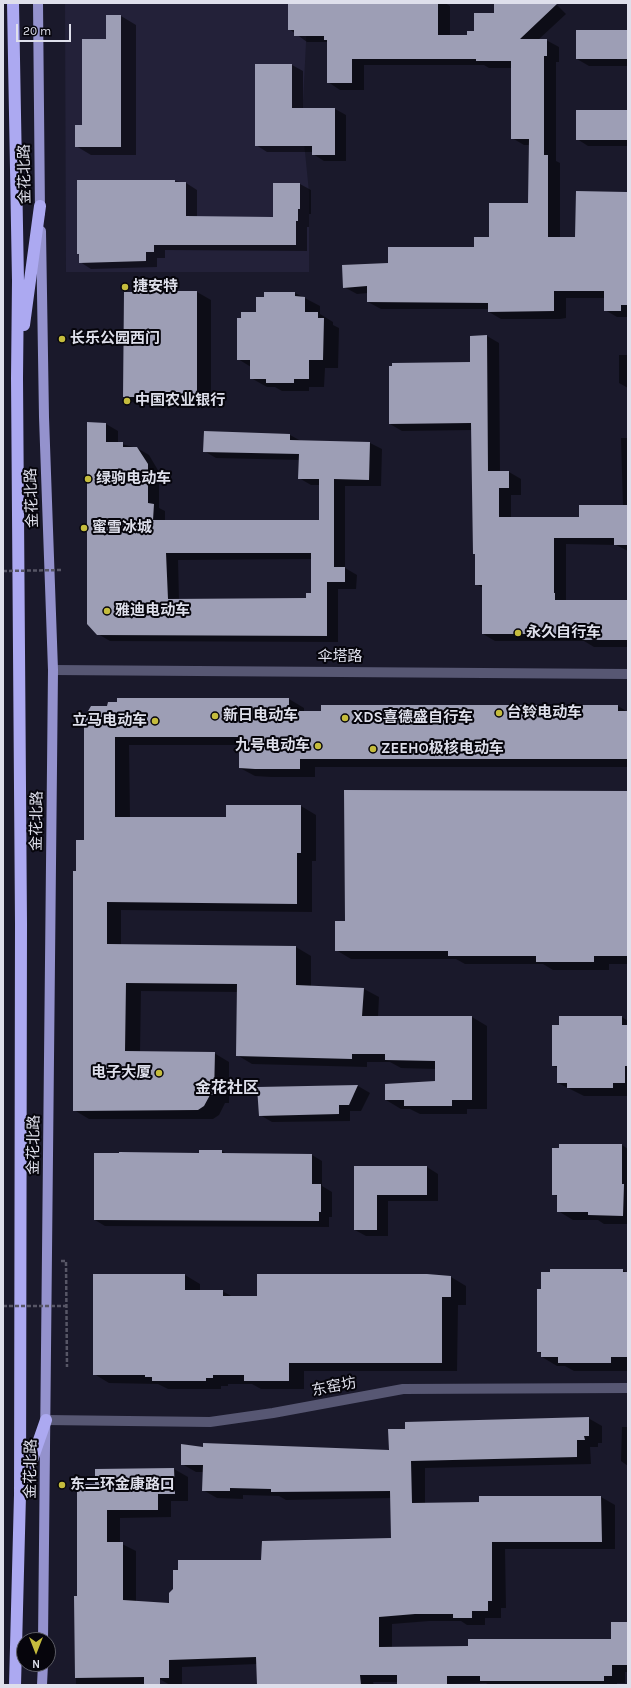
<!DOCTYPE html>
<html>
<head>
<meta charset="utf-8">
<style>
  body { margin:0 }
  #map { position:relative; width:631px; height:1688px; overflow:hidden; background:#1a192b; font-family:Karla,sans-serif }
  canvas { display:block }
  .frame { position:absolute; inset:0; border:4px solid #dedfeb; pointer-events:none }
  .north { position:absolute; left:16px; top:1632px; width:40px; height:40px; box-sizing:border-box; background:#06050c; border:1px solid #5c5c65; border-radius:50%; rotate:180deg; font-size:11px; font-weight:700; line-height:16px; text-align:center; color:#dedfeb }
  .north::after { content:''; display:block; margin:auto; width:14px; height:18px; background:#c5bc3d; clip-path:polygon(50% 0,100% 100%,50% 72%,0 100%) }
  .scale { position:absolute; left:16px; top:24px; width:55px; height:18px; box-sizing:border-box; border:2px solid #dedfeb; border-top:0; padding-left:5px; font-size:12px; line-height:14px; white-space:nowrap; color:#dedfeb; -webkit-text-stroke:3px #06050c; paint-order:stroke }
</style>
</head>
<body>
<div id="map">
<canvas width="631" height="1688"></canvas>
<div class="frame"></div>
<div class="north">N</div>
<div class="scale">20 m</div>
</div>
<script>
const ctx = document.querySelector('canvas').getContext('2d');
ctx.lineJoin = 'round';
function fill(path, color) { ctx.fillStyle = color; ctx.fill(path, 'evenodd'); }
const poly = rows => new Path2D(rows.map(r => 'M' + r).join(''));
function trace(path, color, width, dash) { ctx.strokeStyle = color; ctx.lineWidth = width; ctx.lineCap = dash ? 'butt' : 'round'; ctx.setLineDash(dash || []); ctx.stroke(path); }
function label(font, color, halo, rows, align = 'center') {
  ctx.font = font + ' Karla,"Noto Sans SC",sans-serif'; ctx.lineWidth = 4; ctx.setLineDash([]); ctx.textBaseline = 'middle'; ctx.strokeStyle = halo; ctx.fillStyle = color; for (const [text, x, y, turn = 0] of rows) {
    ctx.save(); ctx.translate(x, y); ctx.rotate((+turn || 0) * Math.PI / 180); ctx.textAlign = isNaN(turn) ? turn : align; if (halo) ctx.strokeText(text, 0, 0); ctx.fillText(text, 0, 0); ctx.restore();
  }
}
fill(poly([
  [65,3,308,3,302,122,309,192,309,272,66,272]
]), '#232139');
fill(poly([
  [289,3,445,3,450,6,450,36,468,36,475,32,495,14,495,3,552,3,558,6,566,14,538,40,546,40,559,47,559,62,556,62,556,161,560,163,560,238,576,238,577,192,628,192,628,317,617,317,605,310,605,298,566,298,566,318,560,319,501,319,489,312,489,309,381,309,368,302,368,293,357,294,344,287,389,264,475,248,490,238,529,204,530,145,524,145,512,138,512,68,489,68,484,65,364,65,364,90,340,90,328,82,328,42,307,42,289,29],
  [121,16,136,25,136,155,91,155,76,146,107,40],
  [628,31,628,66,589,66,577,59],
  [292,65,303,71,303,109,335,109,346,115,346,161,324,161,313,154,313,152,267,152,256,145],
  [628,111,628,146,588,146,577,139],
  [175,181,186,183,197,190,197,218,274,218,300,184,311,190,311,214,309,214,309,227,307,227,307,251,165,250,165,258,157,258,157,267,91,269,80,262,80,255,78,254],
  [163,286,173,292,197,292,211,300,211,405,138,405,124,397,143,293],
  [295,293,320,306,320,314,333,322,333,325,339,328,338,368,325,368,324,387,309,387,309,391,282,391,275,387,267,387,251,378,251,367,238,359,242,319,257,313,265,298],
  [487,336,499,343,500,472,509,472,521,479,521,495,511,495,511,518,580,518,623,506,621,438,628,438,628,551,616,545,566,544,566,600,628,601,628,647,594,647,584,641,495,641,483,634,483,588,476,584,472,430,402,431,390,424,471,363],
  [619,355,628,355,628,388,619,383],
  [106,424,118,431,118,443,137,448,149,455,159,472,159,508,165,511,165,521,320,521,320,485,311,485,299,478,300,460,216,458,204,451,290,435,301,441,370,443,382,449,381,486,345,486,345,568,357,575,356,589,338,589,338,642,110,641,98,634],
  [312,559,312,594,307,599,179,600,178,560],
  [289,699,304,708,304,712,618,706,628,712,628,767,315,767,315,777,271,777,255,776,240,768,240,745,129,745,130,818,227,818,301,806,316,815,316,861,312,861,312,912,121,910,121,945,296,947,311,956,311,987,364,989,379,997,378,1017,472,1017,487,1026,487,1109,467,1109,467,1114,420,1114,410,1109,401,1109,386,1100,436,1082,436,1069,401,1068,390,1062,367,1062,367,1067,252,1064,237,1055,238,992,141,991,140,1052,214,1053,229,1062,229,1103,225,1103,219,1115,213,1119,89,1119,74,1110,76,872,85,840,108,707],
  [628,792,628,964,609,964,609,970,553,970,543,964,465,964,456,959,351,959,336,950,346,922],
  [622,1017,628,1021,628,1096,584,1096,558,1083,558,1068,553,1066],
  [358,1086,370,1093,361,1111,350,1111,350,1121,272,1122,260,1115,258,1088],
  [622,1145,628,1149,628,1224,604,1224,598,1220,573,1220,558,1211,558,1197,553,1194],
  [200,1151,222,1151,227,1154,312,1155,322,1161,322,1186,332,1192,332,1217,329,1217,329,1227,105,1226,95,1220,200,1154],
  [355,1167,427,1167,438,1174,438,1201,388,1201,388,1236,366,1236,355,1230],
  [551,1270,623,1270,628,1273,627,1371,574,1371,565,1366,557,1366,542,1357,542,1354,538,1352,542,1290,551,1273],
  [185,1275,200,1284,200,1291,222,1291,233,1297,258,1297,451,1277,466,1286,466,1305,458,1305,457,1371,304,1371,304,1389,261,1389,252,1384,228,1384,228,1386,221,1386,221,1389,168,1389,158,1384,109,1383,94,1374],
  [588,1418,602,1426,602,1443,598,1443,598,1447,590,1447,591,1464,425,1468,425,1504,480,1503,480,1497,601,1497,615,1505,615,1549,505,1549,506,1608,501,1608,501,1618,485,1618,485,1625,467,1625,461,1621,429,1621,392,1624,392,1648,469,1647,612,1640,628,1623,628,1672,625,1672,625,1683,617,1683,617,1685,489,1685,486,1683,398,1685,398,1682,373,1682,374,1685,258,1685,257,1664,182,1667,182,1685,170,1685,156,1677,148,1684,76,1685,75,1597,78,1598,96,1485,96,1470,174,1469,188,1477,188,1501,171,1501,171,1517,120,1518,120,1543,136,1551,136,1602,170,1604,262,1561,392,1539,391,1498,286,1500,279,1496,243,1495,243,1499,217,1498,203,1490,204,1472,196,1472,182,1464,204,1448,390,1451],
  [622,1427,628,1427,628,1466,621,1461]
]), '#0007');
fill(poly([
  [288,3,438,3,438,35,467,35,467,31,474,31,474,13,494,13,494,3,558,3,520,39,547,39,547,56,544,56,544,155,548,155,548,237,575,237,576,191,627,192,628,305,621,305,621,311,604,311,604,291,554,291,554,311,488,312,488,303,367,302,367,286,343,288,342,265,388,263,388,247,474,247,474,237,489,237,489,203,528,203,529,139,511,139,511,61,476,61,476,59,352,59,352,83,327,83,327,40,324,40,324,36,294,36,294,30,288,30],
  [106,15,121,15,121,147,75,147,75,125,82,125,82,39,106,39],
  [576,30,628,30,628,59,576,59],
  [255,64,292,64,292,108,335,108,335,155,312,155,312,146,255,146],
  [576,110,628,110,628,140,576,140],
  [77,180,175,180,175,182,186,182,186,216,273,217,273,183,300,183,300,209,298,209,298,221,296,221,296,245,154,245,154,252,146,252,146,261,79,263,79,254,77,254],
  [142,285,163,285,163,291,197,291,197,397,123,397,124,292,142,292],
  [264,292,295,292,295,296,305,297,305,312,318,312,318,318,324,318,323,360,309,360,309,379,294,379,294,383,266,383,266,379,250,379,250,360,237,360,237,318,241,318,241,312,256,312,256,297,264,297],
  [487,335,488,471,509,471,509,488,499,488,499,517,579,517,579,505,628,505,628,545,614,545,614,538,554,538,554,593,555,593,555,600,628,600,628,640,581,640,581,634,482,634,482,585,475,585,475,554,473,554,471,423,389,424,389,366,392,366,392,363,470,362,470,336],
  [87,422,106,423,106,442,123,442,123,447,137,447,148,464,148,503,154,504,153,520,319,520,319,479,298,479,299,454,203,452,204,431,290,434,290,440,370,442,369,480,334,479,334,567,345,567,345,582,327,582,327,636,97,635,87,624],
  [166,553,311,553,311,593,306,593,306,598,168,599],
  [117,698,289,698,289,711,321,711,321,705,618,705,618,711,628,711,628,759,300,759,300,769,255,769,239,768,239,737,115,737,115,817,226,817,226,805,301,805,301,853,297,853,297,904,107,902,107,944,296,946,296,985,364,988,362,1016,472,1016,472,1100,452,1100,452,1106,404,1106,404,1100,385,1100,385,1084,435,1081,435,1061,385,1060,385,1054,352,1054,352,1059,236,1056,237,984,126,983,125,1051,215,1052,214,1095,210,1095,204,1106,198,1110,73,1111,73,871,76,871,76,840,84,840,84,718,91,706,107,706,108,702,117,702],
  [344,790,628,791,628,956,594,956,594,962,536,962,536,956,448,956,448,951,335,951,335,921,345,921],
  [559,1016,622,1016,622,1025,628,1025,628,1066,625,1066,625,1083,613,1083,613,1088,567,1088,567,1083,557,1083,557,1066,552,1066,552,1025,559,1025],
  [358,1085,349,1105,339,1105,339,1114,259,1116,257,1087],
  [559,1144,622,1144,622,1184,624,1184,623,1216,588,1215,588,1212,557,1212,557,1195,552,1195,552,1148,559,1148],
  [199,1150,222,1150,222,1153,312,1154,312,1184,321,1184,321,1212,319,1212,319,1221,94,1220,94,1153,119,1153,119,1152,199,1153],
  [354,1166,427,1166,427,1195,377,1195,377,1230,354,1230],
  [550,1269,623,1269,623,1272,628,1272,628,1357,611,1357,611,1363,558,1363,558,1357,541,1357,541,1352,537,1352,537,1289,541,1289,541,1272,550,1272],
  [93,1274,185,1274,185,1290,223,1290,223,1296,257,1296,257,1274,427,1274,451,1276,451,1297,442,1297,442,1363,289,1363,289,1381,244,1381,244,1375,213,1375,213,1378,206,1378,206,1381,152,1381,152,1377,145,1377,145,1375,93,1375],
  [589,1417,589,1436,584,1436,585,1440,577,1440,577,1457,411,1461,412,1503,479,1502,479,1496,601,1496,602,1542,492,1542,492,1601,488,1601,488,1611,472,1611,472,1618,453,1618,453,1614,415,1614,379,1617,379,1647,468,1646,468,1639,611,1639,611,1622,628,1622,628,1665,612,1665,612,1676,604,1676,604,1681,480,1681,480,1676,447,1676,447,1685,397,1685,397,1675,360,1675,361,1685,257,1685,256,1657,169,1660,169,1678,160,1678,160,1685,144,1685,144,1677,75,1678,74,1596,77,1596,77,1484,95,1484,95,1469,174,1468,175,1494,158,1494,158,1510,107,1510,107,1542,123,1542,123,1600,169,1603,169,1593,173,1589,173,1570,178,1570,178,1560,261,1560,262,1541,391,1538,390,1491,271,1492,271,1489,230,1488,230,1491,202,1491,203,1465,181,1465,181,1444,203,1447,203,1443,389,1450,388,1429,405,1429,405,1422]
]), '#9d9eb5');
trace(poly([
  [61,1261,66,1261,67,1367]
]), '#575666', 2.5, [4, 2]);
trace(poly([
  [53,670,628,674],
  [46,1420,210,1422,273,1413,403,1389,628,1388]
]), '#575773', 10);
trace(poly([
  [38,3,40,213],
  [41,231,44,417,53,670,43,1640],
  [42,1685,43,1664]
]), '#9492cd', 10);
trace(poly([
  [13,3,18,281,17,378,21,924,20,1495,15,1685],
  [24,325,40,206],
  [23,1486,46,1420]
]), '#aca9f1', 12);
trace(poly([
  [3,571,63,570],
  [3,1306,67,1306]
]), '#575666', 2.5, [4, 2]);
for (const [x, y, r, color] of [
  [125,287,4,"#c5bc3d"],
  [62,339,4,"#c5bc3d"],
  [127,401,4,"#c5bc3d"],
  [88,479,4,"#c5bc3d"],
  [84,528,4,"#c5bc3d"],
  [107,611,4,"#c5bc3d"],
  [518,633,4,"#c5bc3d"],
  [499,713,4,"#c5bc3d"],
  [215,716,4,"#c5bc3d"],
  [345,718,4,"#c5bc3d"],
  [155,721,4,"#c5bc3d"],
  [318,746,4,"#c5bc3d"],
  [373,749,4,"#c5bc3d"],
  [159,1073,4,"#c5bc3d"],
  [62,1485,4,"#c5bc3d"]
]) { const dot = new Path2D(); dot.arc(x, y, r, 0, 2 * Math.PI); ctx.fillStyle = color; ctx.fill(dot); trace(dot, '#06050c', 1.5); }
label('15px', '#dedfeb', '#06050c', [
  ["金花北路",25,174,-91],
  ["金花北路",32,498,-92],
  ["伞塔路",340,657],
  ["金花北路",37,821,-89],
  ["金花北路",34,1145,-89],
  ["东窑坊",334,1387,-11],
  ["金花北路",31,1469,-89]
]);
label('bold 15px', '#dedfeb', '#06050c', [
  ["捷安特",133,287],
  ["长乐公园西门",70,339],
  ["中国农业银行",135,401],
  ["绿驹电动车",96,479],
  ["蜜雪冰城",92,528],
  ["雅迪电动车",115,611],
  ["永久自行车",526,633],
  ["台铃电动车",507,713],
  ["新日电动车",223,716],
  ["XDS喜德盛自行车",353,718],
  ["立马电动车",147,721,"right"],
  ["九号电动车",310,746,"right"],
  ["ZEEHO极核电动车",381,749],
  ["电子大厦",151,1073,"right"],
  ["东二环金康路口",70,1485]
], 'left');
label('bold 16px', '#dedfeb', '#06050c', [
  ["金花社区",227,1088]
]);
</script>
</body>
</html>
